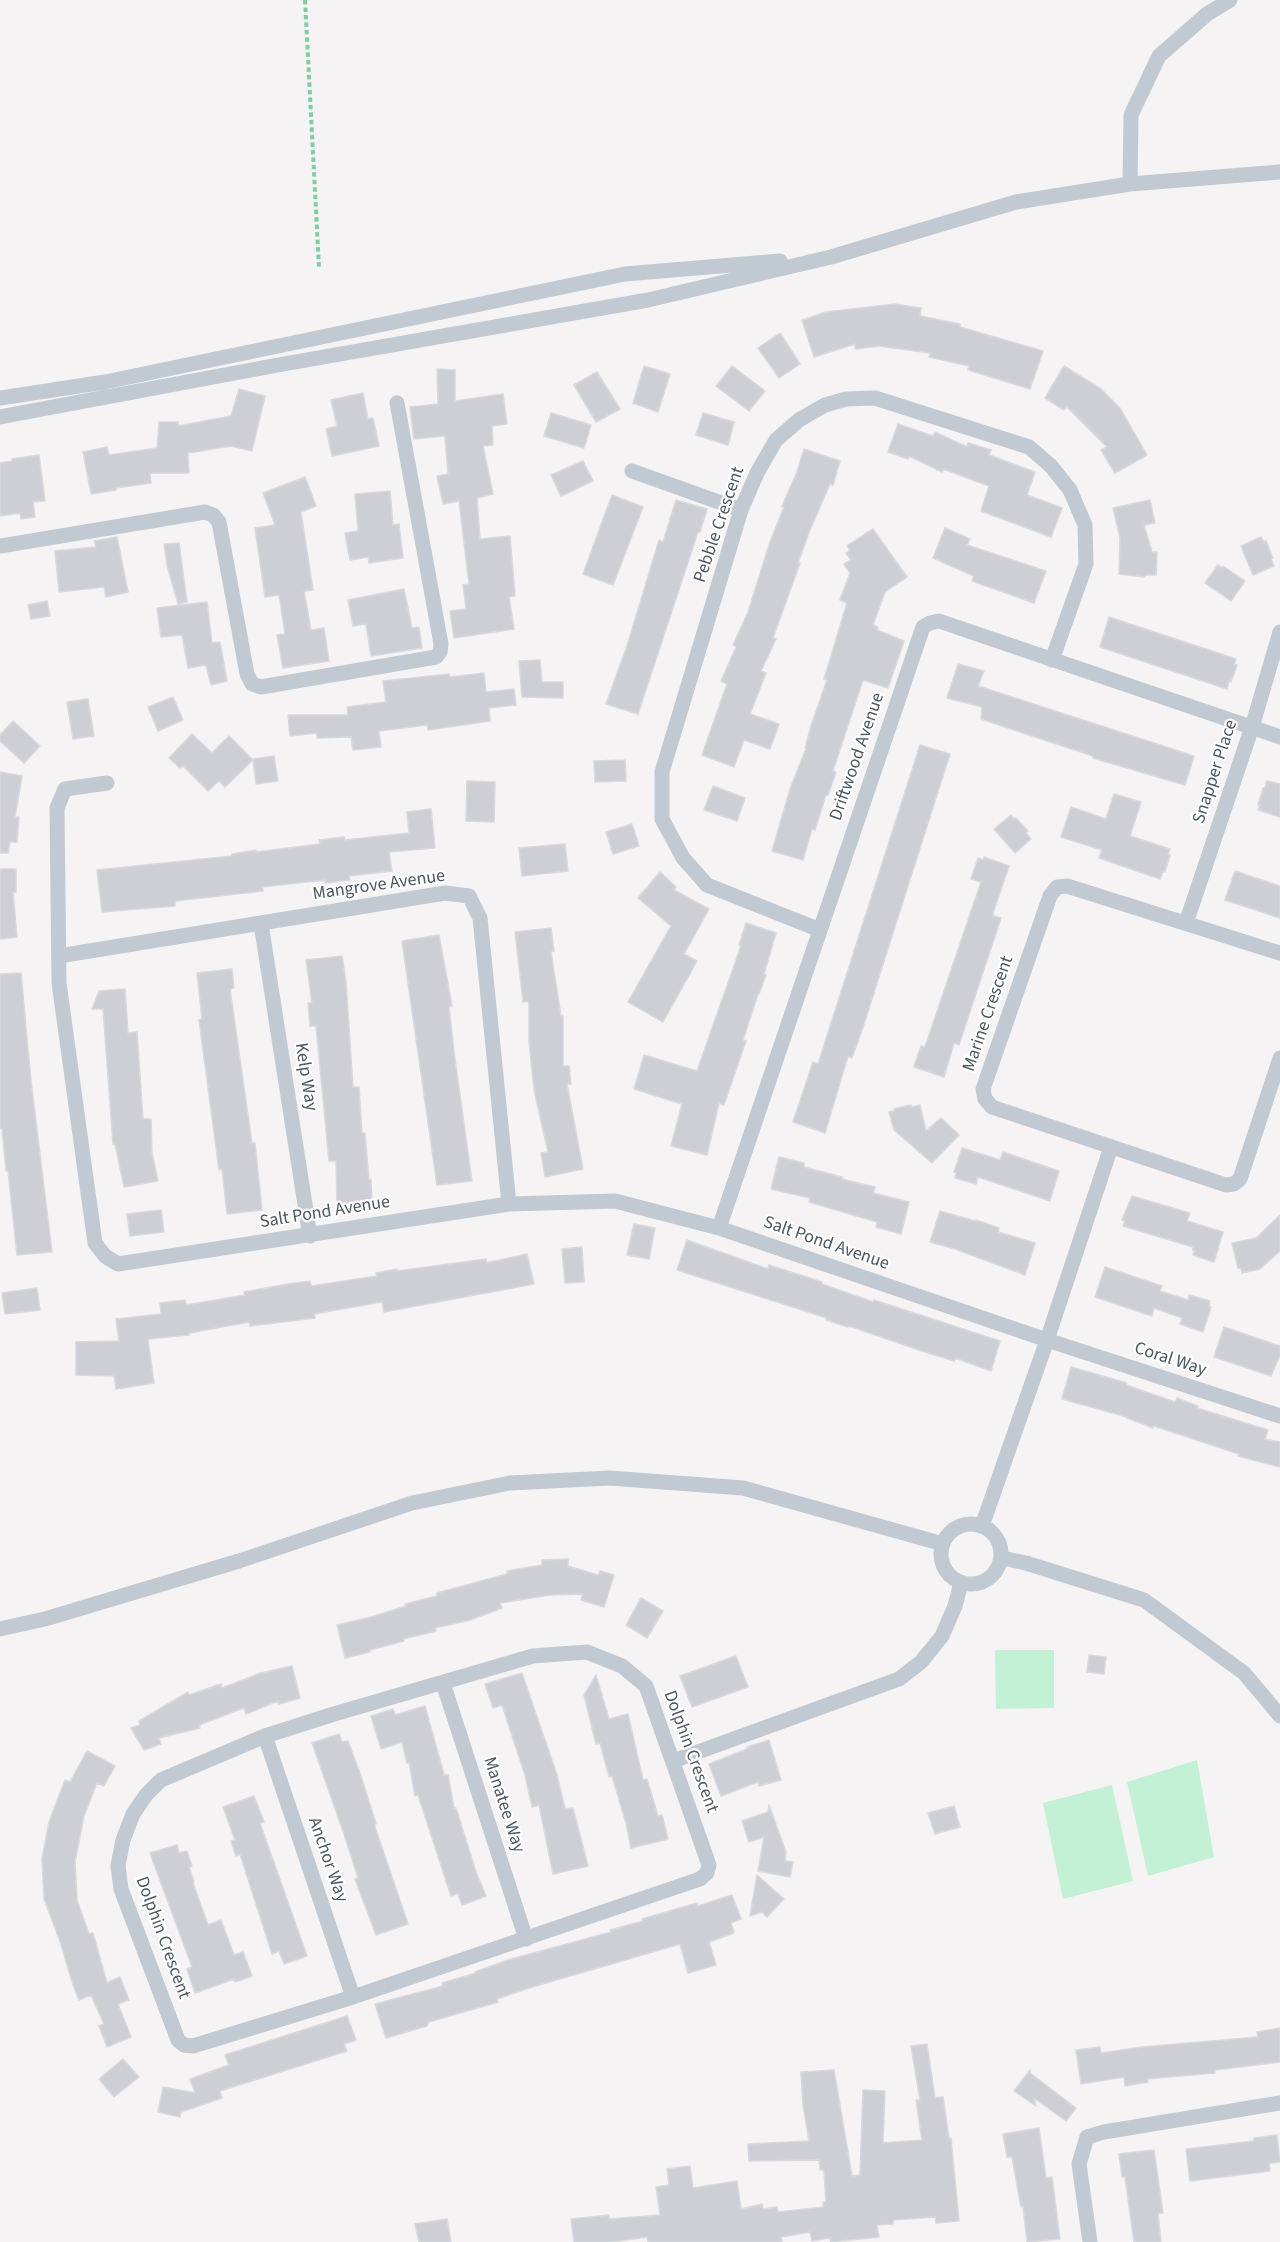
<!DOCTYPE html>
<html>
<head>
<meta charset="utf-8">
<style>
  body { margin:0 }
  canvas { display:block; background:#f5f3f3 }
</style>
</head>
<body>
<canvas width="1280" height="2242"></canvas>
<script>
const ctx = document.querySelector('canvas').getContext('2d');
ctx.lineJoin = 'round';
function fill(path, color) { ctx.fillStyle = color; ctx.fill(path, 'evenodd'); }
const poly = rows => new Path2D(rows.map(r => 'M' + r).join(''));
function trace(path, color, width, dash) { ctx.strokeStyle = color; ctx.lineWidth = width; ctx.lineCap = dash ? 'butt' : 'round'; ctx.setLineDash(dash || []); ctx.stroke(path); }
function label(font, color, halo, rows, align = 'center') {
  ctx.font = font + ' "Source Sans 3",sans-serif'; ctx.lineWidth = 4.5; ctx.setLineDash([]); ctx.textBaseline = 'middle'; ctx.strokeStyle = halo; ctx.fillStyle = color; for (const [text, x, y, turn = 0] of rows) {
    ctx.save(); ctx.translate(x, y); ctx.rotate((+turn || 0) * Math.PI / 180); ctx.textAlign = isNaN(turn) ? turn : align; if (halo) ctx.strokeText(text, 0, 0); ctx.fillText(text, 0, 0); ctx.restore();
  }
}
fill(poly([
  [995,1650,1054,1650,1054,1708,996,1709],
  [1197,1760,1214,1857,1148,1876,1127,1782],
  [1112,1785,1133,1881,1063,1899,1043,1803]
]), '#c3f1d5');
const building = poly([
  [894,304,921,308,920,316,960,324,960,327,1043,351,1030,389,968,370,969,366,929,357,930,353,879,346,855,349,855,344,814,357,802,320,826,312,894,304],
  [780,333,800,364,779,378,758,348,780,333],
  [644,366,670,374,658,412,633,403,644,366],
  [732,366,765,391,749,411,716,386,732,366],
  [1064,366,1101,389,1120,408,1147,455,1115,473,1101,450,1107,447,1067,407,1064,410,1045,398,1064,366],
  [437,369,455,370,455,401,503,394,507,424,492,426,493,445,483,446,493,494,477,498,480,539,510,536,515,596,509,597,514,629,454,638,450,611,466,609,463,585,469,584,459,501,443,504,437,476,448,474,445,436,414,439,410,407,438,404,437,369],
  [597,372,620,409,596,422,574,385,597,372],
  [239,389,265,396,252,451,231,446,188,453,189,473,150,473,151,483,116,488,116,490,91,494,83,452,107,447,109,455,157,448,159,422,178,422,178,426,231,416,239,389],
  [363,393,368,419,373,418,379,446,332,456,326,429,337,426,331,400,363,393],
  [551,413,591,425,584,448,544,436,551,413],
  [703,413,734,422,728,445,696,435,703,413],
  [898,424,933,436,935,432,967,447,968,443,991,450,989,455,1035,472,1027,495,1062,508,1051,537,981,511,989,486,943,469,942,472,909,456,908,459,888,452,898,424],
  [804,449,840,461,833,485,830,484,810,530,798,563,800,563,773,638,776,639,761,671,766,673,750,714,779,724,770,749,744,740,734,767,702,755,727,684,721,681,736,647,733,645,748,612,770,542,784,507,782,506,797,472,804,449],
  [39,455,45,501,33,502,35,517,21,519,20,513,0,516,0,463,12,461,12,459,39,455],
  [583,461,593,481,561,496,551,475,583,461],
  [305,477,316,506,301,512,313,590,304,591,311,630,324,628,329,661,283,668,277,635,285,634,279,595,265,597,255,528,275,525,263,493,305,477],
  [390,491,393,525,399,524,403,558,369,563,368,557,350,560,345,533,358,531,355,494,390,491],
  [612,495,643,507,613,585,583,574,612,495],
  [676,500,707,509,700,532,698,532,638,714,606,704,627,646,659,540,663,542,676,500],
  [1150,500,1155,523,1144,525,1152,552,1157,552,1156,575,1145,575,1145,577,1119,574,1120,538,1113,508,1150,500],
  [945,528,970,539,967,545,1046,571,1034,603,972,581,974,576,933,558,945,528],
  [873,529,907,577,885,592,873,625,878,627,877,630,904,641,888,688,863,680,833,771,836,772,828,795,826,795,815,830,812,829,803,860,772,851,790,789,806,749,805,748,811,726,827,680,824,679,847,603,840,600,850,573,844,564,851,560,846,553,850,550,847,546,873,529],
  [117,537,128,592,106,597,104,587,59,592,55,551,96,547,94,541,117,537],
  [1261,537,1264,542,1266,541,1273,558,1271,559,1274,566,1253,575,1241,546,1261,537],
  [179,543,187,602,178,604,167,565,164,544,179,543],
  [1218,565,1222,568,1223,566,1245,581,1231,601,1205,583,1218,565],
  [404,589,412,628,419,627,422,648,371,656,366,624,353,626,348,600,404,589],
  [47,601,50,616,31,619,28,605,47,601],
  [207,602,212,643,220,642,227,681,211,685,206,665,188,668,182,635,161,637,157,608,207,602],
  [1109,617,1236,659,1234,664,1237,665,1231,682,1229,681,1227,689,1100,647,1109,617],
  [540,660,542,682,563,682,563,698,522,697,519,661,540,660],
  [958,664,984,671,978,686,1194,756,1185,785,1093,758,1093,756,981,719,982,707,947,698,958,664],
  [484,673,486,692,514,689,516,705,489,708,490,721,428,730,427,725,379,731,381,747,353,750,351,737,317,738,317,733,290,736,288,715,348,715,347,707,386,702,383,681,449,674,450,677,484,673],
  [173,697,183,720,158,731,148,707,173,697],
  [88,699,94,736,73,739,67,702,88,699],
  [13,721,40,746,24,763,0,741,0,735,13,721],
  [192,734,212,753,229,736,253,760,225,787,219,781,208,791,183,766,180,768,169,758,192,734],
  [920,745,950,754,864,1024,852,1058,848,1056,825,1133,793,1122,813,1062,818,1064,920,745],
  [274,756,278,781,256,784,253,759,274,756],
  [625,760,626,781,595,782,594,761,625,760],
  [0,772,22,776,15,817,19,817,17,842,10,842,8,853,0,853,0,772],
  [467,781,495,782,494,822,466,821,467,781],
  [1267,781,1280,784,1280,817,1258,810,1260,805,1258,805,1263,788,1265,788,1267,781],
  [713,786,745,798,737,821,704,810,713,786],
  [1114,794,1141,802,1130,836,1170,849,1168,854,1170,855,1165,872,1163,871,1160,879,1099,858,1102,850,1061,837,1071,807,1106,819,1114,794],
  [431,809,435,848,389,852,392,871,349,876,350,880,325,883,325,880,262,887,263,891,175,901,175,906,102,912,97,870,232,856,232,854,256,850,256,852,320,844,319,840,344,837,345,840,409,833,407,812,431,809],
  [1011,815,1014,819,1016,818,1028,831,1026,833,1031,839,1015,853,994,829,1011,815],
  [632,824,639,846,613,854,606,832,632,824],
  [565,844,568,871,522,876,519,848,565,844],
  [984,857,1009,866,993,913,993,916,1001,918,959,1045,954,1043,944,1077,914,1067,921,1046,925,1047,981,882,971,879,978,858,983,860,984,857],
  [0,869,16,869,16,892,13,892,17,937,0,939,0,869],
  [1235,871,1280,886,1280,918,1225,900,1235,871],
  [660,872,676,887,674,890,709,909,684,954,697,961,663,1022,628,1002,671,926,638,898,660,872],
  [746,923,776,933,764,974,766,975,759,994,758,994,743,1040,746,1041,724,1105,719,1103,707,1155,671,1146,682,1104,634,1089,644,1055,697,1071,741,946,739,945,746,923],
  [551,928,554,951,551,952,561,1016,563,1016,563,1066,569,1066,571,1084,567,1084,583,1169,545,1177,541,1153,548,1152,534,1090,529,1042,529,1001,523,1002,515,932,551,928],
  [439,935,452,1006,449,1007,454,1052,472,1181,437,1185,402,941,439,935],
  [342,956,346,982,353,1087,359,1087,362,1133,365,1133,369,1180,371,1180,372,1205,337,1206,336,1161,329,1161,316,1026,310,1026,308,1003,312,1003,306,960,342,956],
  [232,969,234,988,230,989,252,1143,255,1143,262,1210,227,1214,222,1169,219,1170,199,1020,202,1019,197,973,232,969],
  [21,973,31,1081,52,1252,17,1255,8,1171,6,1171,2,1128,0,1128,0,974,21,973],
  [125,989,128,1033,137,1032,143,1119,151,1119,152,1153,158,1181,124,1187,115,1144,113,1144,103,1009,92,1009,99,991,125,989],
  [911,1105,912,1107,920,1105,926,1131,941,1118,959,1135,932,1163,894,1130,889,1112,895,1111,894,1109,911,1105],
  [962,1148,1000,1160,1003,1152,1059,1171,1050,1201,978,1177,976,1184,955,1178,956,1173,954,1172,962,1148],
  [779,1157,804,1163,804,1167,842,1177,842,1179,875,1187,873,1193,909,1202,901,1234,876,1227,877,1222,809,1202,810,1198,771,1189,779,1157],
  [1132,1196,1190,1213,1187,1221,1223,1232,1214,1262,1193,1255,1195,1250,1193,1250,1193,1247,1123,1226,1125,1221,1122,1220,1132,1196],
  [161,1210,164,1232,130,1236,127,1214,161,1210],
  [940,1211,975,1221,976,1220,999,1228,998,1232,1035,1243,1025,1275,955,1249,930,1242,940,1211],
  [1280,1215,1280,1251,1260,1269,1242,1273,1241,1268,1238,1268,1232,1243,1256,1238,1280,1215],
  [634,1224,655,1228,649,1259,627,1255,634,1224],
  [687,1240,768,1269,769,1265,822,1282,822,1284,873,1302,874,1300,1000,1341,991,1371,955,1358,954,1361,919,1350,849,1326,848,1327,826,1320,827,1318,677,1270,687,1240],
  [582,1247,584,1282,565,1283,562,1249,582,1247],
  [527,1254,534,1284,384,1312,382,1302,314,1314,315,1318,250,1326,249,1322,189,1333,189,1335,148,1339,154,1383,116,1389,114,1376,76,1375,76,1342,119,1341,116,1319,161,1314,160,1303,185,1300,186,1305,245,1295,244,1292,288,1284,310,1281,311,1286,377,1276,376,1273,397,1269,397,1271,486,1259,486,1263,527,1254],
  [1105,1267,1162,1286,1160,1291,1188,1300,1189,1295,1210,1301,1209,1306,1211,1307,1203,1332,1180,1324,1182,1318,1154,1308,1152,1316,1095,1297,1105,1267],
  [37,1288,40,1310,5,1314,2,1293,37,1288],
  [1224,1327,1280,1346,1280,1355,1271,1376,1214,1357,1224,1327],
  [1071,1367,1127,1383,1126,1385,1175,1402,1177,1398,1198,1406,1197,1408,1268,1430,1265,1439,1280,1442,1280,1467,1238,1456,1239,1454,1154,1426,1153,1428,1120,1415,1062,1399,1071,1367],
  [568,1559,568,1566,598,1575,600,1571,614,1575,604,1607,581,1600,583,1594,550,1595,500,1603,502,1608,470,1620,435,1628,436,1631,403,1639,404,1641,370,1650,370,1652,345,1658,337,1625,371,1617,406,1606,405,1604,437,1596,437,1593,507,1574,507,1571,542,1565,542,1560,568,1559],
  [641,1598,663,1611,647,1638,626,1625,641,1598],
  [1089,1655,1106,1657,1104,1674,1087,1672,1089,1655],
  [736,1656,748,1687,692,1707,680,1676,736,1656],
  [292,1666,300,1698,279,1704,278,1701,246,1714,244,1708,199,1725,200,1728,159,1738,161,1744,144,1750,131,1728,140,1725,139,1721,188,1692,189,1695,221,1684,222,1688,261,1673,292,1666],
  [522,1673,557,1775,565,1809,573,1808,588,1866,553,1874,539,1805,532,1807,525,1775,502,1705,493,1708,485,1684,522,1673],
  [596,1675,609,1719,628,1714,643,1780,647,1779,658,1816,662,1815,668,1839,631,1848,626,1823,612,1776,609,1777,600,1743,596,1744,584,1695,596,1675],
  [425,1706,444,1775,448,1775,454,1808,456,1808,476,1872,486,1896,462,1905,458,1893,451,1896,418,1795,415,1796,409,1762,407,1763,402,1742,381,1749,371,1716,393,1709,395,1715,425,1706],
  [339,1734,342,1742,348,1741,361,1776,376,1824,374,1824,408,1924,376,1935,355,1879,358,1878,344,1834,312,1743,339,1734],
  [769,1740,781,1780,759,1786,758,1782,721,1796,709,1764,747,1749,747,1747,769,1740],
  [87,1751,115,1766,104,1786,97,1783,84,1816,75,1862,77,1900,89,1934,93,1933,107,1983,120,1977,129,2000,118,2004,131,2037,107,2047,99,2026,104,2024,91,1995,79,2000,73,1985,60,1941,44,1899,42,1859,49,1822,65,1780,70,1782,87,1751],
  [254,1796,264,1822,260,1823,307,1956,284,1964,279,1951,272,1954,240,1854,236,1856,231,1841,235,1840,223,1807,254,1796],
  [769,1805,786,1852,785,1861,793,1862,790,1877,758,1871,764,1837,749,1842,742,1821,768,1812,769,1805],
  [954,1806,960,1827,935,1834,928,1813,954,1806],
  [177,1845,179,1853,187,1851,192,1866,189,1867,194,1882,193,1883,208,1925,221,1920,234,1955,243,1952,252,1976,235,1982,234,1979,195,1993,187,1969,192,1967,150,1853,177,1845],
  [757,1875,784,1899,767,1917,762,1912,750,1916,757,1875],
  [732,1895,741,1919,731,1923,734,1933,709,1942,716,1965,688,1973,680,1944,529,1988,497,1999,498,2002,429,2022,427,2026,386,2038,375,2004,443,1986,442,1983,476,1973,475,1972,508,1960,611,1932,610,1930,643,1921,642,1919,697,1903,698,1906,732,1895],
  [347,2016,356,2040,344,2044,347,2051,220,2091,222,2098,181,2112,180,2117,158,2112,163,2087,195,2093,190,2079,229,2065,225,2055,347,2016],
  [1280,2028,1280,2062,1215,2070,1215,2073,1147,2079,1148,2082,1125,2086,1124,2077,1081,2084,1076,2050,1100,2047,1101,2053,1142,2047,1258,2037,1257,2032,1280,2028],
  [927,2044,935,2098,943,2097,949,2138,951,2138,959,2221,936,2223,935,2217,893,2220,893,2224,877,2225,879,2237,831,2242,829,2238,812,2241,810,2232,781,2237,782,2242,648,2242,647,2237,612,2242,574,2242,571,2219,609,2215,609,2219,660,2215,656,2187,669,2185,667,2169,690,2166,693,2188,737,2181,741,2209,762,2204,763,2209,777,2207,778,2212,823,2207,823,2202,826,2202,824,2170,820,2170,819,2160,749,2161,748,2144,809,2141,803,2105,801,2072,834,2070,852,2176,860,2175,863,2090,885,2091,883,2143,922,2140,916,2100,920,2100,911,2046,927,2044],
  [123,2059,139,2077,114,2097,99,2079,123,2059],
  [1030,2070,1030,2073,1076,2108,1066,2121,1034,2098,1036,2106,1014,2091,1030,2070],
  [1039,2128,1046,2178,1052,2177,1060,2239,1027,2242,1023,2206,1021,2207,1012,2157,1007,2157,1003,2134,1039,2128],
  [1277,2135,1280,2162,1269,2163,1270,2171,1190,2181,1186,2149,1254,2141,1254,2138,1277,2135],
  [1154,2150,1163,2213,1158,2213,1161,2242,1134,2242,1125,2177,1122,2177,1119,2154,1154,2150],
  [447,2219,451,2242,419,2242,415,2224,447,2219]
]);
fill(building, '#cdcfd5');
trace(building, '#d7d9de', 1.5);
trace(poly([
  [305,0,319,268]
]), '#7ad0a6', 4, [4.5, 3]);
trace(poly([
  [1130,184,1131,115,1159,56,1207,14,1230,0],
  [0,398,105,382,625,274,780,261],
  [0,417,278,365,648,300,831,257,1016,202,1130,184,1280,172],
  [632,471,741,510],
  [0,546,205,512,213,515,219,522,247,674,252,684,261,687,436,657,440,652,441,644,397,403],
  [107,783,65,789,57,808,59,983,95,1243,105,1256,118,1264,509,1204,615,1201,719,1228,1047,1340,1280,1416],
  [1186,923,1252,727,1280,632],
  [261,924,310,1236],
  [820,930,707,885,683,858,662,819,662,772,741,510,757,473,776,440,799,420,825,405,846,399,875,398,1029,447,1051,466,1070,490,1085,525,1086,564,1052,660],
  [1280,953,1067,886,1057,887,1050,896,983,1089,985,1099,992,1107,1226,1185,1234,1184,1240,1179,1280,1058],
  [59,956,445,893,469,896,480,918,509,1204],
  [719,1228,923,627,930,623,939,621,1280,737],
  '941 1554a30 30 0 1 1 60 0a30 30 0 1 1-60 0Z',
  [982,1526,1047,1340,1111,1147],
  [1002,1558,1026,1563,1144,1600,1244,1673,1280,1716],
  [0,1629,45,1619,239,1561,412,1503,510,1483,610,1478,743,1488,943,1544],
  [587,1652,622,1666,646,1686,709,1865,707,1873,700,1879,353,1997,193,2046,184,2045,178,2040,121,1889,118,1866,123,1840,133,1814,146,1795,161,1780,265,1736,334,1714,533,1656,587,1652],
  [443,1683,526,1939],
  [265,1736,353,1997],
  [673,1761,899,1679,921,1662,942,1636,955,1606,961,1583],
  [1090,2242,1079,2164,1087,2137,1104,2132,1280,2103]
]), '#c1cad2', 15);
label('18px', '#4a5661', '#fff', [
  ["Pebble Crescent",720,525,-71],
  ["Driftwood Avenue",858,757,-71],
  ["Snapper Place",1216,772,-72],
  ["Mangrove Avenue",379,886,-8],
  ["Marine Crescent",989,1014,-71],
  ["Kelp Way",305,1077,81],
  ["Salt Pond Avenue",325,1213,-9],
  ["Salt Pond Avenue",826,1244,19],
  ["Coral Way",1170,1360,18],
  ["Dolphin Crescent",690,1752,70],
  ["Manatee Way",503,1805,72],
  ["Anchor Way",327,1860,71],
  ["Dolphin Crescent",162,1938,70]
]);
</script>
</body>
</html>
